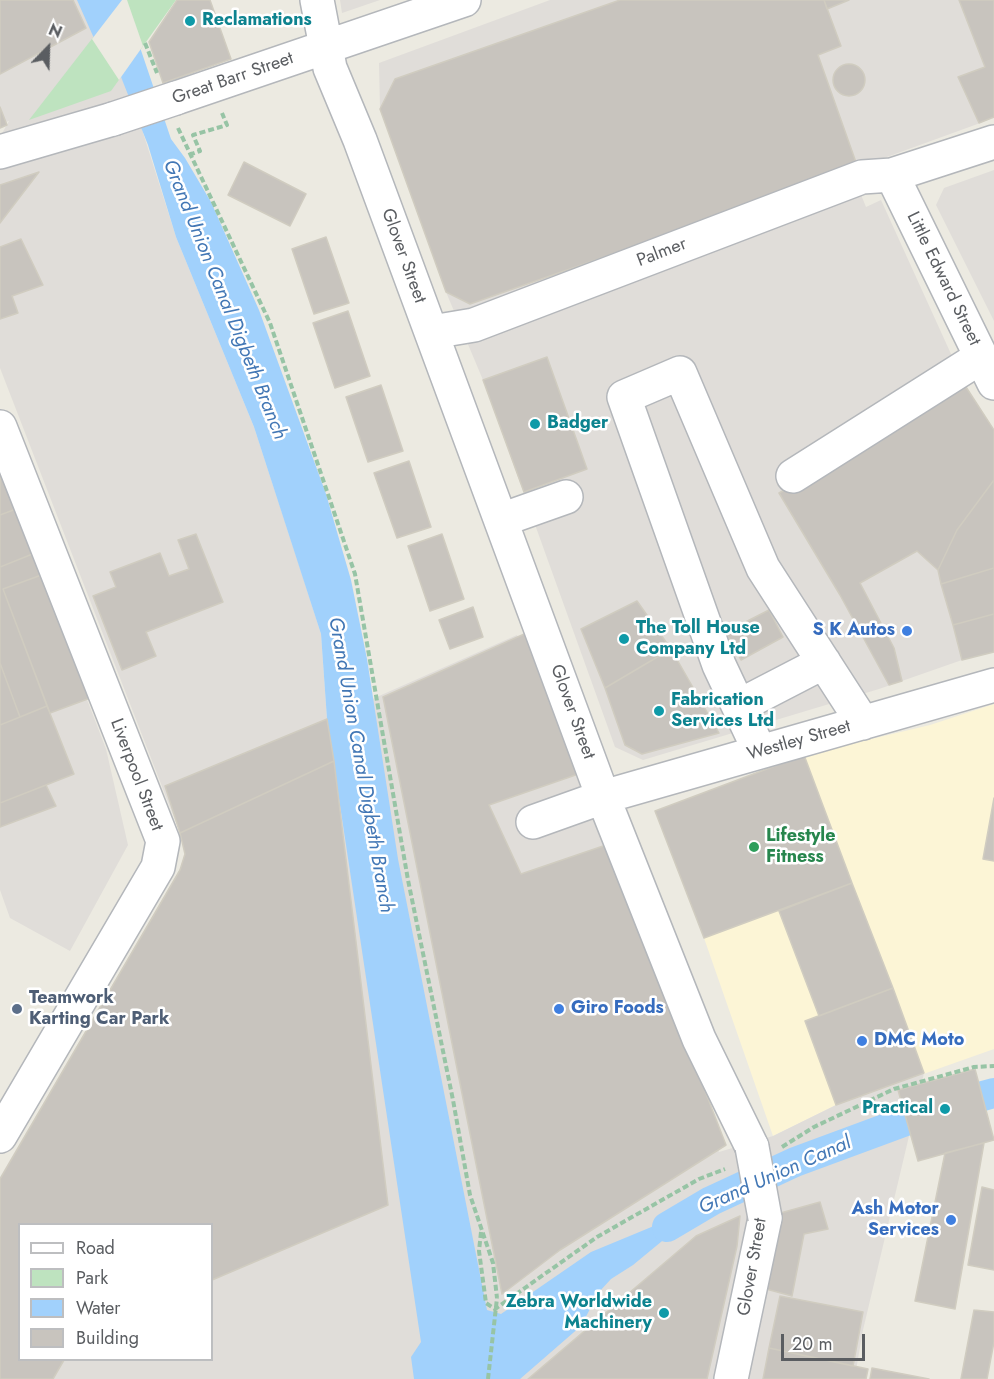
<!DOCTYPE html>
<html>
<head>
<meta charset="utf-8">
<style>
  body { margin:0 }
  #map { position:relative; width:994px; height:1379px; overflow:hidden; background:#eceae1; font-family:Jost,sans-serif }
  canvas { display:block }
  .legend { position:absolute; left:18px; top:1223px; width:195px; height:138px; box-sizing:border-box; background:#fff; border:2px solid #bdbec0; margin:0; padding:8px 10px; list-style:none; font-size:18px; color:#5a5d61 }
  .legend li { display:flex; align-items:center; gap:12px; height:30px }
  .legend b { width:30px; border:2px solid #bdbec0 }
  .north { position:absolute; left:18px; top:18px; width:60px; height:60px; -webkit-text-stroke:4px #fff; paint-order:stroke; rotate:23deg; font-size:16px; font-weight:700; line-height:24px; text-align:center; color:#5a5d61 }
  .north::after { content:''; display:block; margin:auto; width:21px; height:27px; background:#5a5d61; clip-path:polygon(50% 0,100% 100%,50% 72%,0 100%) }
  .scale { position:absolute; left:781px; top:1334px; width:84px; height:27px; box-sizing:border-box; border:3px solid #5a5d61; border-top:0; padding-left:8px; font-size:18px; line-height:21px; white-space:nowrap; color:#5a5d61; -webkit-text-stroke:4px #fff; paint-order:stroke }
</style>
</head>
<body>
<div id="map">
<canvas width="994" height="1379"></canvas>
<ul class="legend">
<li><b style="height:8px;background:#fff"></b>Road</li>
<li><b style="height:16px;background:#bee3bf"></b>Park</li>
<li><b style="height:16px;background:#a1d1fc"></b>Water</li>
<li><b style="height:16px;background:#c8c4be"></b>Building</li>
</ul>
<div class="north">N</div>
<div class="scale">20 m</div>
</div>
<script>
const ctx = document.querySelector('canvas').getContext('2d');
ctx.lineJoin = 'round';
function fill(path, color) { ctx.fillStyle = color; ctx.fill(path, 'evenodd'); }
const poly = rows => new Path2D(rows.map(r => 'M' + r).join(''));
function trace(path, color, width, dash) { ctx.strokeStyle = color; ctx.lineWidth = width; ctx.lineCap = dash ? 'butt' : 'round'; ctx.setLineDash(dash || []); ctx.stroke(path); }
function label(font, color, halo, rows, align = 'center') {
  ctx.font = font + ' Jost,sans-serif'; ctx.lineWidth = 5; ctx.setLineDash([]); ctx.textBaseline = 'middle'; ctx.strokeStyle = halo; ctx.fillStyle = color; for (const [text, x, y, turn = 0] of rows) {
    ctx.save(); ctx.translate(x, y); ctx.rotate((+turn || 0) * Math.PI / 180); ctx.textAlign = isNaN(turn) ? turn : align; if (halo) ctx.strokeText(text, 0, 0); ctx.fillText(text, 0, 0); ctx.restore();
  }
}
fill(poly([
  [994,704,994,1049,836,1105,773,1136,704,938,655,811,804,755,930,725]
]), '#fcf5d6');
fill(poly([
  [0,0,83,0,133,101,176,237,254,427,300,568,321,634,327,719,517,635,653,959,719,1152,773,1136,836,1105,924,1073,863,1330,855,1376,868,1369,866,1379,0,1379,0,1177,180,869,185,854,180,833,0,368,0,137,9,121,0,124],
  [20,1224,212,1224,212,1360,20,1360],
  [340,0,380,0,342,13],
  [550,0,994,0,994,118,851,170,866,207,881,200,966,387,994,430,994,480,957,530,938,570,962,660,879,689,643,760,615,747,483,380,446,292,380,109,379,63],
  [994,170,994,321,936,205,944,188],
  [0,473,106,749,128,845,70,951,10,918,0,890]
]), '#e0ddd9');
fill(poly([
  [122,0,176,0,111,91,29,120]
]), '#bee3bf');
fill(poly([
  [77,0,124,0,171,139,185,158,211,202,259,310,326,494,351,580,367,659,398,859,487,1310,501,1314,591,1252,707,1204,633,1265,611,1279,599,1292,581,1326,520,1379,414,1379,411,1357,421,1342,327,719,321,634,254,427,176,237,148,145,121,77,93,36]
]), '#a1d1fc');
fill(poly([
  [122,0,127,0,143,46,119,80,92,39]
]), '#eceae1');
trace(poly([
  [983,1096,994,1093],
  [667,1227,711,1201,795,1162,906,1121]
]), '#a1d1fc', 30);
const building = poly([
  [0,0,73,0,86,28,0,74,0,0],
  [177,0,210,0,231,59,163,83,149,42,177,0],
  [620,0,824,0,841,46,818,55,858,168,470,304,446,292,380,109,395,79,620,0],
  [824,0,849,0,827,9,824,0],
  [959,0,994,0,994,117,979,123,958,77,985,67,959,0],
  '833 80a16 16 0 1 1 32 0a16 16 0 1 1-32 0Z',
  [0,107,7,125,0,128,0,107],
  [244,162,306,194,290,226,228,195,244,162],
  [39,172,0,223,0,185,39,172],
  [326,237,349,303,314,314,292,249,326,237],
  [21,239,43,285,12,296,18,313,0,319,0,247,21,239],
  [348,311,370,376,335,388,313,323,348,311],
  [547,357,587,469,524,492,483,380,547,357],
  [381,385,403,451,368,462,346,397,381,385],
  [966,387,994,430,994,480,957,530,938,570,917,551,860,583,894,648,902,681,889,685,840,595,779,493,966,387],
  [0,461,24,506,0,515,0,461],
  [409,461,431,527,397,538,374,473,409,461],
  [994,480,994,568,941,584,938,570,957,530,994,480],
  [24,506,40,551,0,567,0,515,24,506],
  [196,534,223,602,146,632,156,656,122,670,93,596,116,587,110,572,160,553,169,576,189,569,178,540,196,534],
  [442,534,464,599,430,611,408,546,442,534],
  [40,551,47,573,3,589,47,706,20,717,0,663,0,567,40,551],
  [994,568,994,614,953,625,941,584,994,568],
  [47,573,93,697,50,713,3,589,47,573],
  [637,601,671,649,605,688,581,629,637,601],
  [473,607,483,637,450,649,439,620,473,607],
  [769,610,783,637,741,660,726,632,769,610],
  [994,614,994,652,962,660,953,625,994,614],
  [531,631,587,771,489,805,521,874,609,844,726,1145,560,1250,502,1294,383,697,531,631],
  [671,649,719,733,642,754,625,745,605,688,671,649],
  [0,663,20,717,0,725,0,663],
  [47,706,74,774,0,803,0,725,47,706],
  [327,719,334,761,180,833,165,786,327,719],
  [804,755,852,883,704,938,655,811,804,755],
  [334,761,388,1205,212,1280,212,1224,20,1224,20,1360,64,1360,53,1379,0,1379,0,1179,180,870,185,854,180,833,334,761],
  [46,785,56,806,0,827,0,803,46,785],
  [994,798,994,861,983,859,994,798],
  [852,883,893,988,819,1016,779,911,852,883],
  [893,988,924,1073,836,1105,805,1021,893,988],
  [975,1069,994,1140,918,1161,898,1090,975,1069],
  [984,1143,955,1309,915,1301,945,1153,984,1143],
  [982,1187,994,1190,994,1270,968,1265,982,1187],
  [820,1202,828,1229,804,1234,792,1296,766,1289,777,1214,820,1202],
  [740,1216,737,1246,707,1379,528,1379,696,1236,740,1216],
  [780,1296,863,1312,853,1366,769,1348,780,1296],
  [974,1310,994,1312,994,1342,987,1379,961,1379,974,1310],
  [769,1348,868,1369,866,1379,763,1379,769,1348],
  [872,1368,929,1379,870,1379,872,1368]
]);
fill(building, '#c8c4be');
trace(building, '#d0ccc0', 1.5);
const minor = poly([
  [317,0,330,68,360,140,603,797,699,1039,752,1147],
  [176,98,464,0],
  [0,152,113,119],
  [892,175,994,383],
  [432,332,474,325,862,177,892,175,994,142],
  [0,427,163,841,158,867,0,1136],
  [793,476,981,357],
  [501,520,566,497],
  [739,706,824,662],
  [760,752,719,665,624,397,680,373,763,568,863,723],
  [533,822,603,797,994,685],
  [731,1379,765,1218]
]);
trace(minor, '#b4b7bb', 36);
trace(poly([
  [145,43,157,73],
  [178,128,270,323,355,574,408,880,453,1100,470,1195,493,1263,497,1298],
  [189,155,200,151,193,135,227,125,222,113],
  [782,1147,814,1127,894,1089,974,1067,994,1066],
  [481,1232,479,1251,486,1303,495,1309,597,1237,699,1179,725,1169]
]), '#97c4a5', 4, [6, 3]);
trace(minor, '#fff', 33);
const minorBridge = poly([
  [113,119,176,98],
  [752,1147,765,1218]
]);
trace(minorBridge, '#b4b7bb', 36, []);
trace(poly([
  [488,1379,497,1298]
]), '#97c4a5', 4, [6, 3]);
trace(minorBridge, '#fff', 33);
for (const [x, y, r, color] of [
  [190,21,6,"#0f9aa8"],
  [535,424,6,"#0f9aa8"],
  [907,631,6,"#3f7fe0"],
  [624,639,6,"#0f9aa8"],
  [659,711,6,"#0f9aa8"],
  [754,847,6,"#2e9e5b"],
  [17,1009,6,"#5c6f8a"],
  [559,1009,6,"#3f7fe0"],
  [862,1041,6,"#3f7fe0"],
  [945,1109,6,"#0f9aa8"],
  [951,1220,6,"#3f7fe0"],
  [664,1313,6,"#0f9aa8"]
]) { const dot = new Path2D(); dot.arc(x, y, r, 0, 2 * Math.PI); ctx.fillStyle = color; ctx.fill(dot); trace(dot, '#fff', 2); }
label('bold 18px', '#0d838f', '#fff', [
  ["Reclamations",202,21],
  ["Badger",547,424],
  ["The Toll House",636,629],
  ["Company Ltd",636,650],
  ["Fabrication",671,701],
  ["Services Ltd",671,722],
  ["Practical",933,1109,"right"],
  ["Zebra Worldwide",652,1303,"right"],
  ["Machinery",652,1324,"right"]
], 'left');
label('18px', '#5a5d61', '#fff', [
  ["Great Barr Street",233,79,-19],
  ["Palmer",662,253,-21],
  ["Glover Street",403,256,70],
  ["Little Edward Street",943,279,64],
  ["Glover Street",572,712,70],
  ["Westley Street",799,741,-16],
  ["Liverpool Street",136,775,69],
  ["Glover Street",753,1267,-80]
]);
label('bold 18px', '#366cbe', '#fff', [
  ["S K Autos",895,631],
  ["Giro Foods",571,1009,"left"],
  ["DMC Moto",874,1041,"left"],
  ["Ash Motor",939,1210],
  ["Services",939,1231]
], 'right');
label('bold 18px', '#27864d', '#fff', [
  ["Lifestyle",766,837],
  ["Fitness",766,858]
], 'left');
label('bold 18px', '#4e5e75', '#fff', [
  ["Teamwork",29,999],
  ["Karting Car Park",29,1020]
], 'left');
label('italic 20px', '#4277b5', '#fff', [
  ["Grand Union Canal Digbeth Branch",224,300,68],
  ["Grand Union Canal Digbeth Branch",360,765,80],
  ["Grand Union Canal",775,1176,-24]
]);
</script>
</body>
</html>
